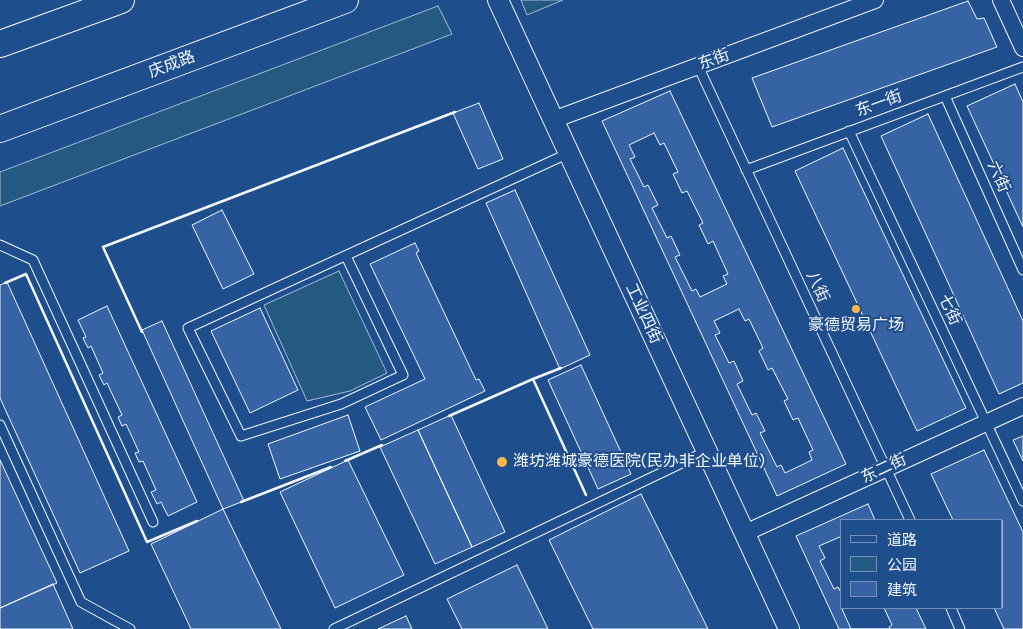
<!DOCTYPE html>
<html>
<head>
<meta charset="utf-8">
<style>
  body { margin:0 }
  #map { position:relative; width:1023px; height:629px; overflow:hidden; background:#1f4e8c; font-family:"DM Sans","Noto Sans SC",sans-serif }
  canvas { display:block }
  .legend { position:absolute; left:840px; top:519px; width:162px; height:90px; box-sizing:border-box; background:#1f4e8c; border:1px solid #7391ba; margin:0; padding:6px 9px; list-style:none; font-size:15px; color:#f2f6ff }
  .legend li { display:flex; align-items:center; gap:10px; height:25px }
  .legend b { width:25px; border:1px solid #7391ba }
</style>
</head>
<body>
<div id="map">
<canvas width="1023" height="629"></canvas>
<ul class="legend">
<li><b style="height:6px;background:#1f4e8c"></b>道路</li>
<li><b style="height:14px;background:#245a82"></b>公园</li>
<li><b style="height:14px;background:#3563a3"></b>建筑</li>
</ul>
</div>
<script>
const ctx = document.querySelector('canvas').getContext('2d');
ctx.lineJoin = 'round';
function fill(path, color) { ctx.fillStyle = color; ctx.fill(path, 'evenodd'); }
const poly = rows => new Path2D(rows.map(r => 'M' + r).join(''));
function trace(path, color, width, dash) { ctx.strokeStyle = color; ctx.lineWidth = width; ctx.lineCap = dash ? 'butt' : 'round'; ctx.setLineDash(dash || []); ctx.stroke(path); }
function label(font, color, halo, rows, align = 'center') {
  ctx.font = font + ' "DM Sans","Noto Sans SC",sans-serif'; ctx.lineWidth = 4; ctx.setLineDash([]); ctx.textBaseline = 'middle'; ctx.strokeStyle = halo; ctx.fillStyle = color; for (const [text, x, y, turn = 0] of rows) {
    ctx.save(); ctx.translate(x, y); ctx.rotate((+turn || 0) * Math.PI / 180); ctx.textAlign = isNaN(turn) ? turn : align; if (halo) ctx.strokeText(text, 0, 0); ctx.fillText(text, 0, 0); ctx.restore();
  }
}
const green = poly([
  [521,0,563,0,527,15,521,0],
  [438,6,452,34,0,206,0,172,438,6],
  [339,271,387,373,350,391,307,401,264,305,339,271]
]);
fill(green, '#245a82');
trace(green, '#a8bbd7', 1);
const building = poly([
  [968,1,977,19,984,18,997,47,772,127,752,78,968,1],
  [1015,84,1023,102,1023,227,967,106,1015,84],
  [670,91,846,464,777,496,602,121,670,91],
  [479,103,503,159,478,169,453,113,479,103],
  [928,114,1023,321,1023,383,999,394,881,136,928,114],
  [654,133,660,145,664,143,678,172,673,174,682,193,687,191,703,223,699,225,708,244,713,241,728,274,723,276,727,284,700,297,696,289,692,291,675,257,680,255,671,236,667,238,652,208,658,205,648,185,644,187,630,159,635,157,629,145,654,133],
  [843,148,966,408,917,431,795,171,843,148],
  [515,190,590,355,560,369,486,203,515,190],
  [222,210,254,274,223,289,192,225,222,210],
  [415,243,419,251,416,253,476,380,479,379,485,391,381,440,365,407,425,379,370,264,415,243],
  [7,282,129,551,80,573,0,398,0,285,7,282],
  [107,306,197,502,168,516,161,502,157,504,151,492,156,490,143,461,139,462,135,453,139,452,126,424,122,426,118,417,122,415,107,383,104,385,99,375,103,373,91,346,88,348,83,338,86,337,78,320,107,306],
  [260,308,298,390,250,413,211,331,260,308],
  [739,309,745,321,749,319,763,348,759,351,768,370,772,368,788,399,784,401,793,420,798,418,813,450,809,452,812,460,785,473,781,465,777,467,760,433,765,431,756,413,752,415,737,384,743,381,734,361,729,363,715,335,720,333,714,321,739,309],
  [162,321,244,501,223,509,142,330,162,321],
  [581,365,631,474,598,489,548,380,581,365],
  [348,415,360,451,280,479,268,444,348,415],
  [451,415,505,532,472,547,418,430,451,415],
  [418,430,472,547,435,564,380,447,418,430],
  [1023,436,1023,461,1013,440,1023,436],
  [984,450,1023,532,1023,629,1004,629,994,608,1002,608,1002,520,953,520,931,474,984,450],
  [0,460,57,583,0,608,0,460],
  [348,460,404,575,335,608,280,492,348,460],
  [641,494,708,629,593,629,549,540,641,494],
  [868,504,875,520,842,520,842,608,916,608,926,629,839,629,796,536,868,504],
  [223,509,281,629,191,629,151,544,223,509],
  [842,536,842,594,838,587,834,589,820,561,825,558,819,546,842,536],
  [517,565,548,629,462,629,447,599,517,565],
  [53,584,73,629,0,629,0,608,53,584],
  [845,608,884,608,892,625,889,627,890,629,851,629,842,609,845,608],
  [406,616,412,629,378,629,406,616]
]);
fill(building, '#3563a3');
trace(building, '#f2f6ff', 1);
const service = poly([
  [698,66,910,520],
  [945,96,1023,270],
  [849,131,1023,501],
  [746,170,1023,67],
  [0,245,33,260,153,522],
  [346,256,403,375,341,404,241,436,188,328,569,153],
  [0,425,81,602,130,629],
  [951,608,960,629],
  [334,629,707,451]
]);
const minor = poly([
  [1001,0,1023,48],
  [553,120,875,0],
  [745,533,1023,406]
]);
const tertiary = poly([
  [498,0,789,629]
]);
const primary = poly([
  [0,44,121,0],
  [0,129,345,0]
]);
trace(service, '#f2f6ff', 11);
trace(minor, '#f2f6ff', 18);
trace(tertiary, '#f2f6ff', 22);
trace(primary, '#f2f6ff', 28);
trace(service, '#1f4e8c', 9);
trace(minor, '#1f4e8c', 16);
trace(tertiary, '#1f4e8c', 20);
trace(primary, '#1f4e8c', 26);
trace(poly([
  [5,283,26,274,147,542,197,521],
  [142,332,103,247,455,112],
  [561,368,533,379,586,495],
  [449,416,533,379],
  [345,461,382,445],
  [241,502,331,467]
]), '#f2f6ff', 2.5);
for (const [x, y, r, color] of [
  [856,309,5,"#ffb74d"],
  [502,462,6,"#ffb74d"]
]) { const dot = new Path2D(); dot.arc(x, y, r, 0, 2 * Math.PI); ctx.fillStyle = color; ctx.fill(dot); trace(dot, '#1f4e8c', 2); }
label('16px', '#f2f6ff', '#1f4e8c', [
  ["东街",714,60,-20],
  ["庆成路",172,65,-21],
  ["东一街",879,104,-20],
  ["六街",998,177,66],
  ["八街",817,287,65],
  ["七街",949,310,65],
  ["工业四街",643,314,65],
  ["东二街",884,469,-25]
]);
label('16px', '#f2f6ff', '#1f4e8c', [
  ["豪德贸易广场",856,326],
  ["潍坊潍城豪德医院(民办非企业单位)",513,462,"left"]
]);
</script>
</body>
</html>
